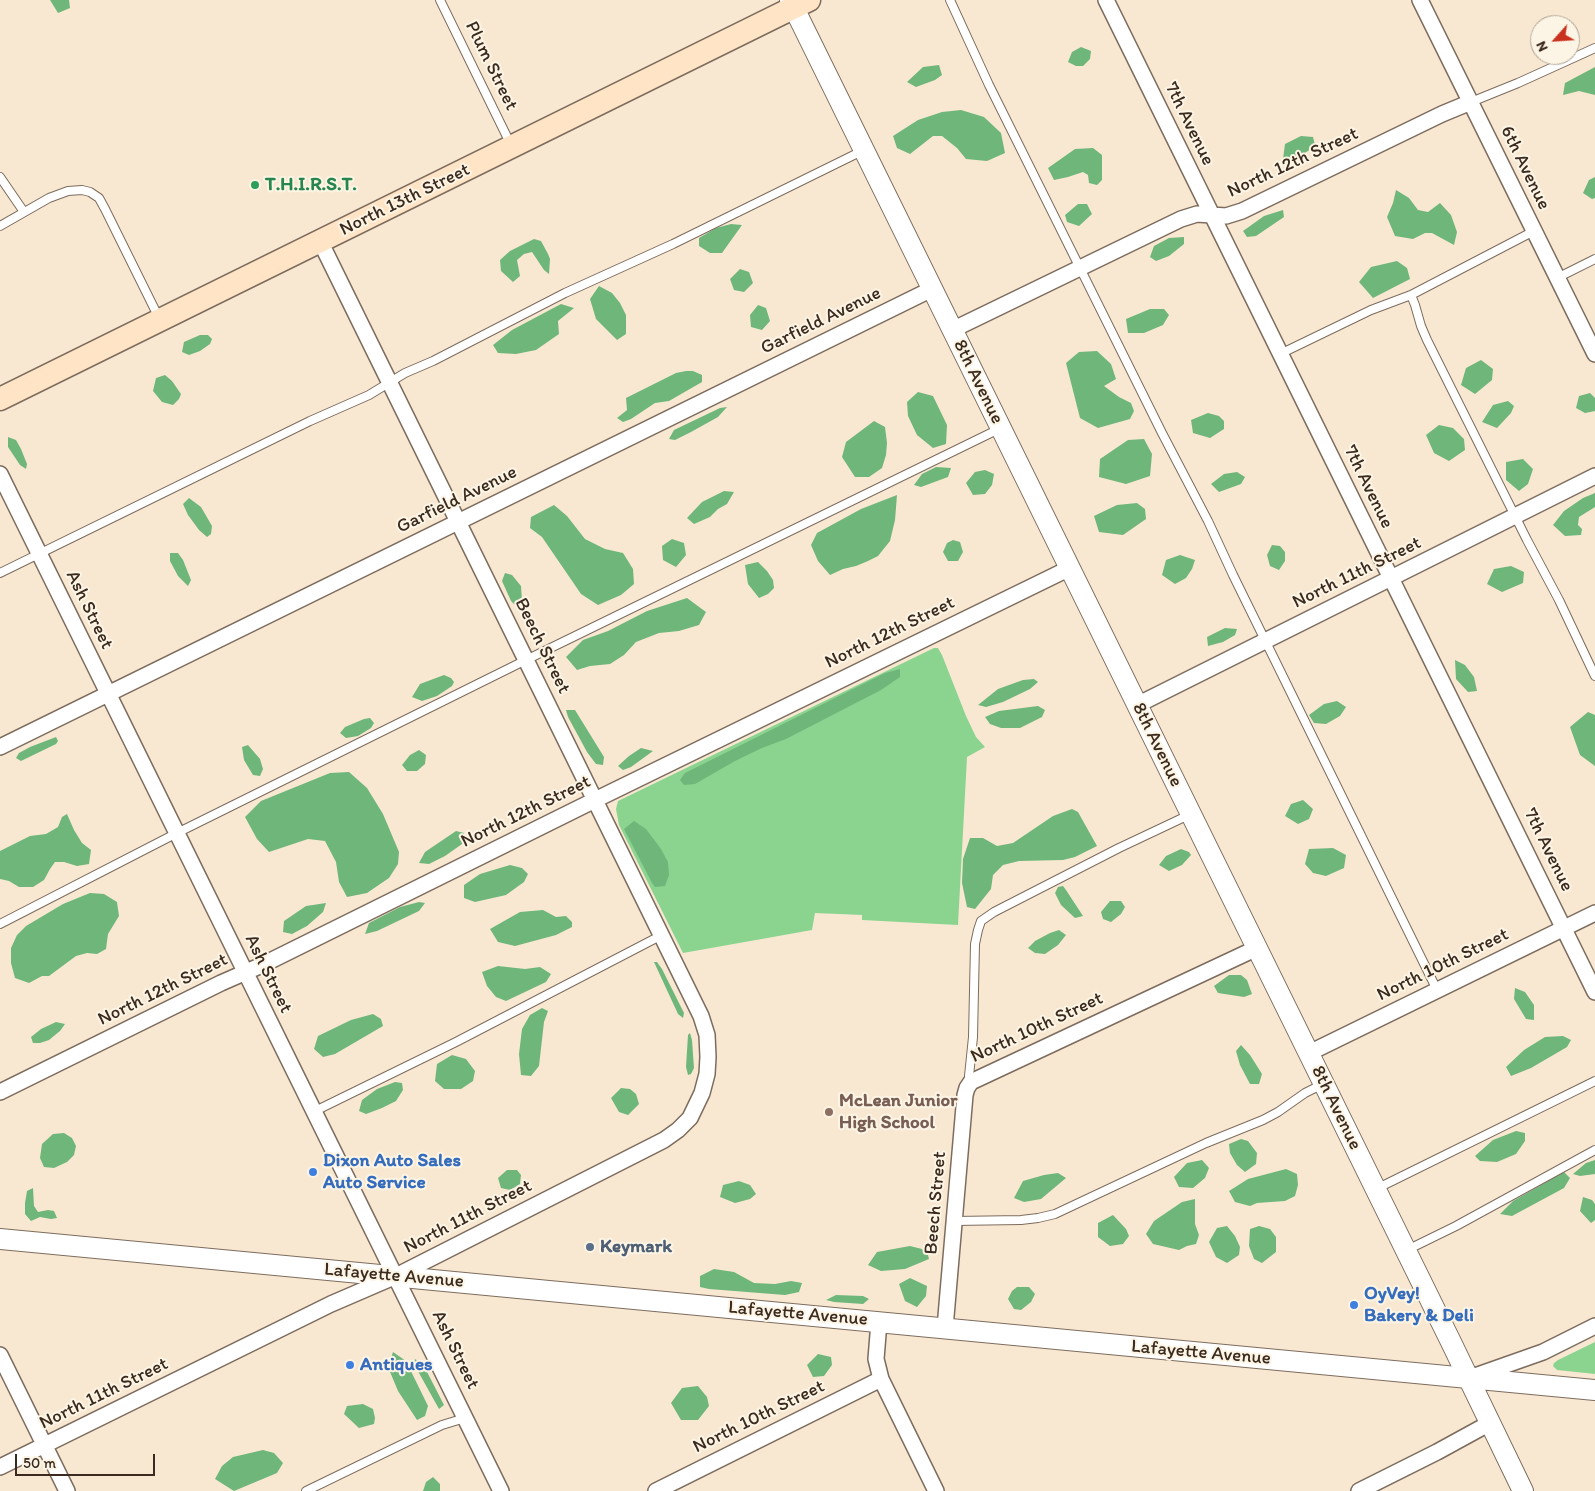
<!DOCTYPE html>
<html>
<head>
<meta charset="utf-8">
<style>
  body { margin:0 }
  #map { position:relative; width:1595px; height:1491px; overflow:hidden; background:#f8e8d2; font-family:Itim,sans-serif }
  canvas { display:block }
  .north { position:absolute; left:1530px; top:15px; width:50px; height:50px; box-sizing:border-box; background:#fcf5e5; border:1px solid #afa495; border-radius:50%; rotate:244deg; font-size:14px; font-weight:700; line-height:20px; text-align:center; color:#3b2a1e }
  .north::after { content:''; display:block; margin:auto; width:18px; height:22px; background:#c8321e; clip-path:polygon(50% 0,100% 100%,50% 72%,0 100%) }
  .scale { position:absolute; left:15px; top:1454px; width:140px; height:22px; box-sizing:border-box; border:2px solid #3b2a1e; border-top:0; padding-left:6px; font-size:15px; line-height:18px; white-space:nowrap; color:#3b2a1e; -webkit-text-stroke:4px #fcf5e5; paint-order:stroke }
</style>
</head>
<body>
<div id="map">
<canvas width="1595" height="1491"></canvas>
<div class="north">N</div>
<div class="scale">50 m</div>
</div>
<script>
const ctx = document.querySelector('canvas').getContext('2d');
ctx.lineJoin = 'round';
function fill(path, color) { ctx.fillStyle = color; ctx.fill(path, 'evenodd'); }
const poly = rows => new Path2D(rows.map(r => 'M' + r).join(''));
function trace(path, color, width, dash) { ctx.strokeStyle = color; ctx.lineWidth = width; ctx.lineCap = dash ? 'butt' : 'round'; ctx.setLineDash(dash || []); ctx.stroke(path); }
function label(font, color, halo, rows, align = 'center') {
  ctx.font = font + ' Itim,sans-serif'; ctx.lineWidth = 4; ctx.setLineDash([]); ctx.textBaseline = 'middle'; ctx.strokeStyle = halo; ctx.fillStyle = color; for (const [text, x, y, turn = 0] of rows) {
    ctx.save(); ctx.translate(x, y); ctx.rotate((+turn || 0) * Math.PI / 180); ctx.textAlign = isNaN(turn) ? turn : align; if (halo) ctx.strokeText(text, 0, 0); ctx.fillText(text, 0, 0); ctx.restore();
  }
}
fill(poly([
  [934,648,938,648,942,655,966,716,976,737,985,747,967,757,958,925,862,920,862,915,815,913,812,930,683,953,619,825,616,809,618,801],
  [1595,1342,1595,1374,1557,1370,1553,1366,1554,1363,1558,1360]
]), '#8ad490');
fill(poly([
  [50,0,69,0,70,8,58,13],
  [1081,47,1091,51,1090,59,1083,66,1076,66,1068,62,1072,52],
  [939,65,942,75,935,80,916,87,907,82,923,67],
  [1595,67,1595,95,1579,91,1563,95,1565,83],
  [961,110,984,117,1001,133,1005,153,987,161,966,159,957,148,942,136,933,136,910,154,897,148,893,136,918,120,942,112],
  [1301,136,1313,137,1315,145,1308,151,1291,161,1283,159,1285,144],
  [1093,148,1102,155,1102,180,1097,185,1089,183,1088,175,1083,172,1068,177,1054,180,1048,168,1075,149],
  [1595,177,1595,198,1592,199,1583,193,1589,180],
  [1396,190,1409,198,1418,210,1428,212,1440,203,1451,215,1457,232,1454,245,1432,233,1425,233,1413,239,1395,236,1387,217,1393,203],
  [1078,204,1087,204,1092,214,1079,226,1067,222,1065,215],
  [1283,210,1284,217,1256,236,1247,237,1243,231,1264,216],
  [731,224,742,225,722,253,710,253,699,246,699,238,716,228],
  [1184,237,1184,244,1169,256,1156,261,1150,257,1154,246,1169,238],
  [534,239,541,241,548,254,550,259,549,274,544,270,532,252,524,254,517,260,520,276,513,282,501,271,500,260,510,251],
  [1397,261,1407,268,1410,279,1373,298,1359,282,1371,267],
  [740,269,749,272,753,283,744,292,734,290,730,279],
  [599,286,612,293,620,303,626,315,626,334,617,340,596,319,590,299],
  [561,304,574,308,558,321,559,334,536,350,516,354,498,353,493,345,512,330],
  [758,305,766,308,770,321,762,330,751,327,750,315],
  [1150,309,1164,309,1169,315,1163,325,1144,333,1128,333,1126,319],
  [200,335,208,335,212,339,210,344,200,351,189,355,182,352,184,342],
  [1097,351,1111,364,1116,379,1104,386,1119,397,1131,403,1134,411,1130,419,1098,428,1080,418,1066,363,1079,352],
  [1481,360,1493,369,1492,380,1475,394,1461,385,1466,368],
  [686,371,693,371,702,375,702,382,669,401,655,403,631,419,623,422,617,418,627,410,626,398,676,373],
  [165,375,172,381,181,394,179,399,173,405,162,402,153,391,156,378],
  [918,392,933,396,947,425,946,444,933,448,917,435,908,416,907,402],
  [1590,393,1595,398,1595,411,1585,413,1576,408,1579,396],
  [1508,401,1514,406,1511,413,1497,428,1482,422,1493,405],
  [727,407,718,417,691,432,675,440,669,439,674,430,720,408],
  [1208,413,1219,416,1224,421,1224,429,1210,438,1193,433,1191,420],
  [874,421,885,427,887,443,886,455,882,468,869,477,855,477,842,457,846,442],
  [1439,425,1453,428,1464,439,1465,450,1449,461,1434,453,1426,435],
  [8,437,16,440,21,449,27,464,26,469,20,465,8,447],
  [1144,439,1152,454,1150,476,1126,484,1099,477,1100,459,1128,440],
  [1523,459,1533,469,1528,484,1519,491,1506,480,1506,462],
  [936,467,951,468,948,477,921,487,914,485,922,474],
  [985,470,994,474,992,485,985,494,973,495,966,483,975,472],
  [1237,472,1245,477,1241,484,1219,492,1211,484,1224,474],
  [724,491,734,492,727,504,718,509,710,517,694,524,687,518,702,502],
  [1595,493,1595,507,1579,517,1578,525,1582,529,1581,535,1565,536,1553,525,1564,511,1583,498],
  [897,495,895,520,890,541,878,556,868,561,856,566,843,569,830,575,818,561,811,545,817,533,861,509],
  [189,498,201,507,212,526,211,534,207,537,199,530,188,515,183,504],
  [1137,503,1145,509,1146,519,1123,535,1099,532,1094,516,1117,505],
  [554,505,567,516,585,539,605,549,623,553,633,569,634,584,621,595,598,605,581,594,542,537,530,528,531,517],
  [672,539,684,543,686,555,676,567,663,560,662,546],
  [953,540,960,542,963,552,958,561,948,561,943,552,947,543],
  [1272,545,1280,546,1285,552,1285,561,1279,570,1270,566,1267,555],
  [170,553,178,553,183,560,191,580,188,586,178,576,170,561],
  [1180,555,1195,560,1192,569,1186,578,1175,584,1162,575,1166,560],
  [758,562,767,571,773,580,774,588,768,594,759,598,748,584,745,565],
  [1511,566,1524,572,1523,583,1502,592,1487,584,1494,569],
  [505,573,512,575,521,586,522,601,517,607,511,601,502,581],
  [687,598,706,612,699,625,679,631,659,633,636,642,624,655,610,664,590,666,577,670,566,657,583,640,608,631,647,611],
  [1225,628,1237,629,1235,635,1223,642,1208,646,1207,637],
  [1455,660,1465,665,1474,677,1477,691,1468,692,1456,679],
  [900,669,900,677,881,690,786,739,762,748,735,761,695,784,684,785,680,780,685,773,885,673],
  [444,675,451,678,454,682,452,686,437,696,422,701,412,697,420,684],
  [1034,679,1038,682,1030,689,1003,702,986,707,978,705,998,689,1023,680],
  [1337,701,1346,707,1340,716,1326,724,1314,723,1309,715,1324,704],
  [1038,706,1045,710,1042,717,1020,728,1001,728,990,724,985,717,999,711],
  [566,710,575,710,604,757,603,765,596,764,587,752,568,717],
  [1588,712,1595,715,1595,766,1580,755,1570,727],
  [370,718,374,723,371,728,358,736,346,738,340,733,345,727,364,719],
  [56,737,58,741,56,744,21,761,16,758,19,753,30,747],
  [248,745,260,759,263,769,260,776,253,775,244,760,242,747],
  [641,748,653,751,631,767,623,770,618,766,629,756],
  [419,750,426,755,425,764,417,771,407,771,402,765,410,755],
  [349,772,367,788,383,814,399,852,398,864,389,878,367,893,347,897,339,882,336,862,325,841,308,839,269,852,257,839,245,817,261,801,330,773],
  [1303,800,1313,809,1309,819,1298,824,1285,816,1291,804],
  [1072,809,1078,812,1097,846,1075,857,1063,860,1019,861,1003,865,993,875,991,889,975,909,967,907,962,883,963,859,970,838,983,838,997,846,1013,843,1053,816],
  [67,814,74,830,82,843,91,850,89,864,77,866,64,862,55,862,50,869,44,880,33,887,19,887,9,881,0,879,0,851,30,836,46,834,58,827,62,817],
  [634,821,646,829,661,849,668,862,669,875,665,886,655,887,652,883,624,829],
  [456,831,464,833,462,844,445,856,429,864,419,863,425,852],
  [1333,848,1346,855,1344,868,1326,876,1313,873,1305,864,1309,849],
  [1181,849,1189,852,1191,855,1182,865,1169,871,1159,865,1166,856],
  [510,865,522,868,528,874,524,882,506,895,475,902,464,898,464,885,480,874],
  [1063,886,1066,890,1083,916,1075,918,1061,905,1055,893,1058,887],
  [90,893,104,894,117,902,119,916,108,934,106,949,97,954,87,953,76,956,49,976,42,976,29,983,15,978,11,963,11,948,17,935,26,926,63,904],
  [1110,901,1121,901,1125,907,1121,914,1111,922,1103,919,1101,912],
  [419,902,425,903,419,911,377,931,365,934,369,923,400,907],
  [326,903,323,912,307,926,292,934,283,932,284,921,306,906],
  [543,910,556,917,566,916,572,922,572,927,556,935,515,946,498,942,490,929,520,912],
  [1059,930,1066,935,1058,945,1045,954,1035,953,1028,948,1035,941,1050,933],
  [654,962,657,962,662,969,684,1013,683,1018,678,1014],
  [498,966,525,969,540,967,551,974,546,982,506,1001,496,997,487,986,482,972],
  [1229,975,1241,975,1247,980,1252,994,1244,997,1218,993,1214,986],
  [1515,988,1525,992,1534,1005,1534,1020,1526,1019,1514,999],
  [542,1008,548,1011,544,1022,539,1066,531,1076,521,1075,519,1054,522,1029,530,1015],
  [373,1014,381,1019,383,1026,335,1054,323,1057,314,1049,318,1036,351,1020],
  [56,1022,65,1024,60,1031,49,1040,40,1043,33,1043,31,1037,41,1029],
  [690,1033,692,1040,694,1068,691,1074,688,1075,686,1067,688,1035],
  [1563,1036,1571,1040,1567,1047,1531,1068,1511,1076,1506,1067,1524,1050,1545,1037],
  [1241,1045,1250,1055,1262,1074,1259,1084,1250,1084,1240,1065,1236,1051],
  [452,1055,466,1059,475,1071,473,1081,461,1089,444,1089,435,1081,437,1064],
  [395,1082,402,1083,403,1090,396,1101,382,1108,366,1114,359,1111,362,1100,377,1089],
  [621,1088,630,1089,636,1094,639,1104,628,1115,619,1112,611,1098],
  [1516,1131,1525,1133,1525,1141,1516,1154,1497,1162,1480,1161,1475,1156,1493,1140],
  [64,1133,72,1138,76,1146,74,1155,67,1162,54,1168,44,1167,40,1158,42,1144,53,1134],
  [1241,1139,1248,1141,1257,1153,1256,1164,1245,1172,1237,1165,1230,1153,1229,1144],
  [1202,1160,1209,1168,1205,1178,1193,1188,1179,1187,1174,1177,1187,1163],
  [1595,1160,1595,1174,1580,1176,1573,1174,1586,1163],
  [1286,1169,1297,1174,1298,1185,1295,1196,1285,1201,1257,1203,1250,1206,1235,1202,1229,1191,1248,1179],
  [507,1170,517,1170,521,1175,520,1184,510,1190,501,1188,498,1178],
  [1564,1172,1570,1178,1564,1188,1512,1216,1500,1214,1513,1201],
  [1058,1173,1066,1178,1041,1199,1024,1202,1014,1198,1023,1181,1044,1175],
  [739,1181,750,1185,756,1194,750,1199,735,1203,720,1197,723,1185],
  [33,1188,34,1206,38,1212,48,1210,54,1211,57,1218,51,1219,40,1217,31,1221,25,1214,25,1203,27,1191],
  [1583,1197,1592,1200,1595,1204,1595,1220,1591,1223,1580,1211],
  [1195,1199,1195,1224,1199,1235,1196,1244,1187,1246,1179,1250,1153,1244,1146,1234,1154,1221,1182,1202],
  [1113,1215,1126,1229,1129,1236,1123,1244,1110,1246,1098,1237,1098,1223],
  [1227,1226,1235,1236,1240,1247,1239,1255,1227,1263,1216,1257,1209,1242,1217,1228],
  [1259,1226,1270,1229,1276,1237,1276,1252,1262,1263,1254,1259,1249,1246,1250,1229],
  [910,1246,922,1249,928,1255,929,1259,905,1269,881,1271,868,1265,877,1252],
  [714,1269,734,1272,754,1283,775,1284,791,1281,802,1283,799,1292,785,1295,709,1289,700,1287,700,1276],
  [910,1278,927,1286,926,1296,917,1307,905,1301,899,1284],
  [1017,1287,1029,1287,1035,1294,1031,1302,1021,1310,1014,1309,1008,1299,1012,1291],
  [836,1295,863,1296,869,1299,863,1304,834,1302,826,1300],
  [393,1352,406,1361,428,1406,425,1416,417,1420,398,1391,388,1367],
  [818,1354,831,1357,832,1365,824,1376,813,1377,807,1365],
  [415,1359,424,1366,444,1405,439,1409,414,1364],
  [698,1386,707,1397,709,1406,698,1420,681,1420,671,1403,682,1388],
  [363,1404,373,1409,375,1418,374,1424,359,1428,344,1414,347,1406],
  [263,1450,274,1453,283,1463,277,1473,234,1491,215,1479,222,1466,233,1457],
  [433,1477,440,1484,440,1491,423,1491,426,1482]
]), '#6fb67a');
const service = poly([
  [440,0,511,145],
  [950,0,989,85,1162,433,1208,521,1233,575,1437,990],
  [1471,102,1518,83,1595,48],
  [0,177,24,212],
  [0,226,49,198,68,191,82,190,90,192,99,198,105,209,159,318],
  [1534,231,1411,295,1415,305,1421,326,1427,340,1527,540,1559,600,1595,676],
  [1557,278,1595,259],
  [1280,354,1371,310,1411,295],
  [0,573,310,421,369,395,405,373,433,361,565,293,673,244,862,151],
  [0,924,177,833,526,660,999,429],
  [971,1082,969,1076,973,1037,975,944,978,930,981,921,994,912,1119,848,1191,814],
  [313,1112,456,1042,662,935],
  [1376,1189,1595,1081],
  [954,1221,1021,1220,1038,1218,1055,1214,1206,1143,1263,1120,1278,1112,1305,1093,1323,1084],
  [1407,1250,1456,1226,1595,1150],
  [306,1491,442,1425,465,1418]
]);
const minor = poly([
  [1106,0,1595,992],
  [1420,0,1595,354],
  [952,330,1181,219,1197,214,1226,216,1242,211,1442,114,1471,102],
  [0,474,501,1491],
  [1137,705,1595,476],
  [0,747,932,289],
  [1309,1053,1595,913],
  [0,1092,221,983,262,965,595,800,1070,568],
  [879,1322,876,1359,881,1379,936,1491],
  [945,1328,965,1095,967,1088,971,1082,1257,948],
  [0,1355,67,1491],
  [1472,1377,1543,1352,1595,1326],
  [0,1467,331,1304,396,1276,664,1140,678,1130,690,1118,702,1093,707,1074,708,1057,707,1035,701,1016,320,241],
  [656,1491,881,1379],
  [1359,1491,1437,1452,1490,1423]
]);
const tertiary = poly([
  [790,0,1450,1340,1523,1491],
  [0,1239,1595,1390]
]);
const secondary = poly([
  [0,399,809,0]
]);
trace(service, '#7d6c5d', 10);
trace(minor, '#7d6c5d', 18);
trace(tertiary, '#7d6c5d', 22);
trace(secondary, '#7d6c5d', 25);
trace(service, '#fff', 8);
trace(minor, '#fff', 15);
trace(tertiary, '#fff', 20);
trace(secondary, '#ffe4c6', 22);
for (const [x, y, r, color] of [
  [255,185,5,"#2e9e5b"],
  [829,1112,5,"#8d6e63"],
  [313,1172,5,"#3f7fe0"],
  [590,1247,5,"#5c6f8a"],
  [1354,1305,5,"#3f7fe0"],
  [350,1365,5,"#3f7fe0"]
]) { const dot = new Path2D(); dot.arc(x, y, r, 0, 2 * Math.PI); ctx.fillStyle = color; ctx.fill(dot); trace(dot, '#fcf5e5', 2); }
label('19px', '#3b2a1e', '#fcf5e5', [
  ["Plum Street",491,66,64],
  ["7th Avenue",1189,124,64],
  ["North 12th Street",1293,163,-25],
  ["6th Avenue",1525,168,64],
  ["North 13th Street",405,200,-26],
  ["Garfield Avenue",821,321,-26],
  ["8th Avenue",978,382,64],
  ["7th Avenue",1368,487,64],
  ["Garfield Avenue",457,500,-26],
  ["North 11th Street",1357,573,-26],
  ["Ash Street",89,610,64],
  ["North 12th Street",890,633,-26],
  ["Beech Street",542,646,64],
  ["8th Avenue",1157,745,64],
  ["North 12th Street",526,812,-26],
  ["7th Avenue",1548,850,64],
  ["North 10th Street",1443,965,-26],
  ["Ash Street",268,974,64],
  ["North 12th Street",163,990,-26],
  ["North 10th Street",1037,1028,-25],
  ["8th Avenue",1336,1108,64],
  ["Beech Street",936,1203,-85],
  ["North 11th Street",468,1217,-27],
  ["Lafayette Avenue",394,1276,5],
  ["Lafayette Avenue",798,1314,5],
  ["Ash Street",455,1350,64],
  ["Lafayette Avenue",1201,1353,5],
  ["North 11th Street",104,1394,-26],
  ["North 10th Street",759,1417,-26]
]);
label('bold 19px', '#27864d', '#fcf5e5', [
  ["T.H.I.R.S.T.",265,185]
], 'left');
label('bold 19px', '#785e54', '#fcf5e5', [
  ["McLean Junior",839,1101],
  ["High School",839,1123]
], 'left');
label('bold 19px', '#366cbe', '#fcf5e5', [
  ["Dixon Auto Sales",323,1161],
  ["Auto Service",323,1183],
  ["OyVey!",1364,1294],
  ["Bakery & Deli",1364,1316],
  ["Antiques",360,1365]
], 'left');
label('bold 19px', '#4e5e75', '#fcf5e5', [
  ["Keymark",600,1247]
], 'left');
</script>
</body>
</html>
